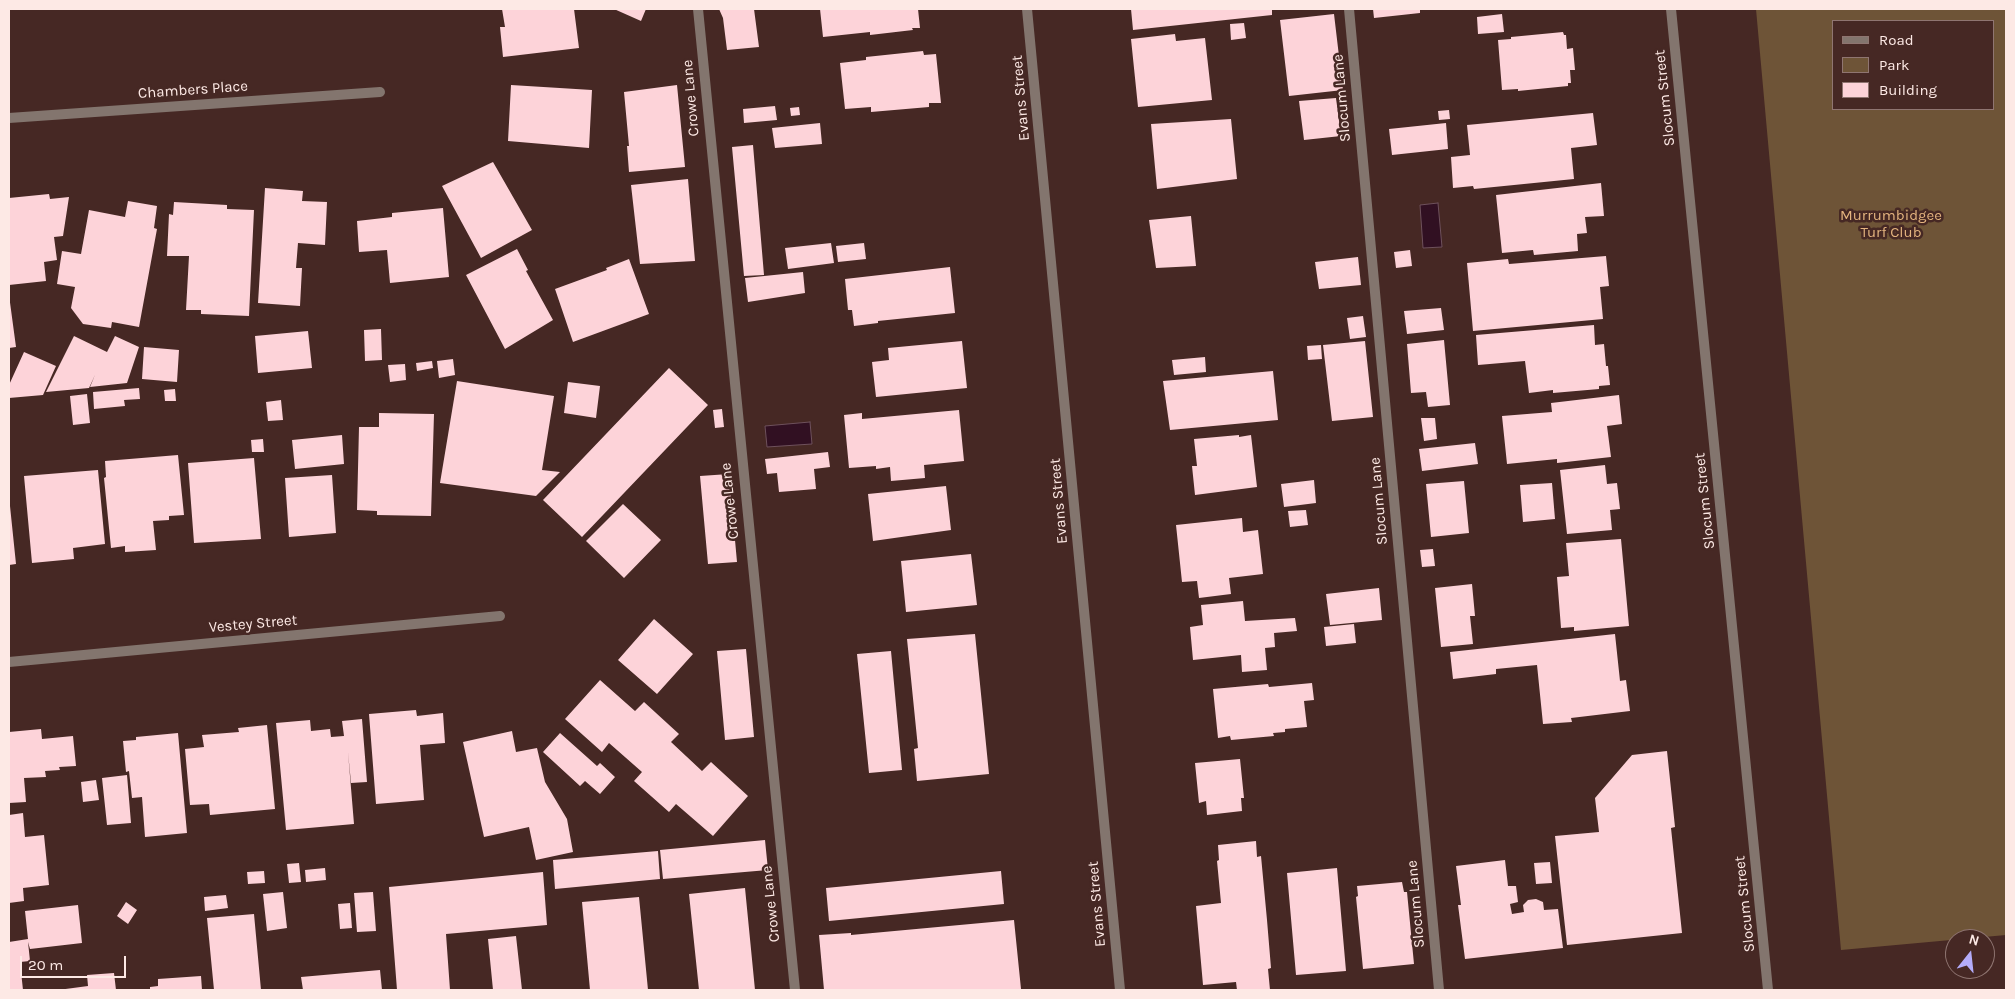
<!DOCTYPE html>
<html>
<head>
<meta charset="utf-8">
<style>
  body { margin:0 }
  #map { position:relative; width:2015px; height:999px; overflow:hidden; background:#462824; font-family:Karla,sans-serif }
  canvas { display:block }
  .frame { position:absolute; inset:0; border:10px solid #fde9e5; pointer-events:none }
  .legend { position:absolute; left:1832px; top:20px; width:162px; height:90px; box-sizing:border-box; background:#462824; border:1px solid #8f7571; margin:0; padding:6px 9px; list-style:none; font-size:15px; color:#fde9e5 }
  .legend li { display:flex; align-items:center; gap:10px; height:25px }
  .legend b { width:25px; border:1px solid #8f7571 }
  .north { position:absolute; left:1945px; top:929px; width:50px; height:50px; box-sizing:border-box; background:#462824; border:1px solid #8f7571; border-radius:50%; rotate:16deg; font-size:14px; font-weight:700; line-height:20px; text-align:center; color:#fde9e5 }
  .north::after { content:''; display:block; margin:auto; width:18px; height:22px; background:#b4acf9; clip-path:polygon(50% 0,100% 100%,50% 72%,0 100%) }
  .scale { position:absolute; left:20px; top:956px; width:106px; height:22px; box-sizing:border-box; border:2px solid #fde9e5; border-top:0; padding-left:6px; font-size:15px; line-height:18px; white-space:nowrap; color:#fde9e5; -webkit-text-stroke:4px #462824; paint-order:stroke }
</style>
</head>
<body>
<div id="map">
<canvas width="2015" height="999"></canvas>
<div class="frame"></div>
<ul class="legend">
<li><b style="height:6px;background:#83756e"></b>Road</li>
<li><b style="height:14px;background:#6e5437"></b>Park</li>
<li><b style="height:14px;background:#fdd3d9"></b>Building</li>
</ul>
<div class="north">N</div>
<div class="scale">20 m</div>
</div>
<script>
const ctx = document.querySelector('canvas').getContext('2d');
ctx.lineJoin = 'round';
function fill(path, color) { ctx.fillStyle = color; ctx.fill(path, 'evenodd'); }
const poly = rows => new Path2D(rows.map(r => 'M' + r).join(''));
function trace(path, color, width, dash) { ctx.strokeStyle = color; ctx.lineWidth = width; ctx.lineCap = dash ? 'butt' : 'round'; ctx.setLineDash(dash || []); ctx.stroke(path); }
function label(font, color, halo, rows, align = 'center') {
  ctx.font = font + ' Karla,sans-serif'; ctx.lineWidth = 5; ctx.setLineDash([]); ctx.textBaseline = 'middle'; ctx.strokeStyle = halo; ctx.fillStyle = color; for (const [text, x, y, turn = 0] of rows) {
    ctx.save(); ctx.translate(x, y); ctx.rotate((+turn || 0) * Math.PI / 180); ctx.textAlign = isNaN(turn) ? turn : align; if (halo) ctx.strokeText(text, 0, 0); ctx.fillText(text, 0, 0); ctx.restore();
  }
}
fill(poly([
  [1756,9,2006,9,2006,935,1841,950],
  [1834,21,1994,21,1994,109,1834,109]
]), '#6e5437');
const water = poly([
  [1438,203,1442,247,1423,248,1420,205,1438,203],
  [810,422,812,444,767,447,765,426,810,422]
]);
fill(water, '#311022');
trace(water, '#6e515c', 1);
fill(poly([
  [502,9,574,9,579,48,503,57,500,27,505,27],
  [614,9,646,9,641,21],
  [719,9,754,9,759,47,727,50,723,18],
  [820,9,918,9,920,28,912,28,913,30,870,35,870,32,823,37],
  [1131,9,1272,9,1272,15,1133,30],
  [1373,9,1420,9,1420,13,1374,18],
  [1334,14,1343,90,1289,96,1280,20],
  [1502,14,1504,32,1478,34,1477,17],
  [1244,23,1246,38,1231,40,1230,24],
  [1563,32,1564,35,1566,35,1567,49,1573,48,1575,70,1570,70,1571,83,1568,83,1568,86,1518,91,1518,89,1502,90,1498,40,1511,39,1511,37],
  [1175,34,1176,41,1205,38,1212,100,1138,107,1131,39],
  [923,51,924,55,936,54,941,103,929,103,929,107,871,112,871,107,845,109,840,63,866,60,866,57],
  [511,85,592,90,589,148,508,141],
  [677,85,685,167,629,172,627,146,629,146,624,92],
  [1336,98,1341,136,1304,140,1299,101],
  [775,106,777,120,744,123,743,109],
  [799,107,800,115,791,116,790,108],
  [1449,110,1450,119,1439,120,1438,111],
  [1593,113,1597,145,1571,148,1574,179,1474,189,1473,186,1453,188,1451,157,1470,155,1467,125],
  [1231,119,1237,179,1157,189,1151,124],
  [820,123,822,144,775,148,772,128],
  [1446,123,1448,149,1392,155,1389,129],
  [753,145,764,275,744,276,732,147],
  [493,162,532,230,481,258,442,186],
  [688,179,695,261,640,264,631,185],
  [1601,183,1604,216,1585,217,1587,233,1577,234,1578,251,1534,255,1533,250,1502,253,1496,195],
  [265,188,303,191,302,201,327,202,325,245,298,243,296,268,302,268,300,306,258,303],
  [49,194,50,199,69,197,63,236,54,237,57,260,44,262,46,281,9,285,9,198],
  [128,201,157,206,154,228,157,229,139,327,112,322,111,328,83,324,71,308,75,287,57,284,62,251,81,254,89,210,125,217],
  [174,202,227,205,227,209,254,210,249,316,201,314,201,310,186,310,189,256,167,256,169,214,173,215],
  [443,208,449,277,390,283,387,250,359,252,357,221,392,217,392,213],
  [1191,216,1196,266,1156,268,1149,220],
  [831,243,834,263,788,269,785,248],
  [864,243,866,259,838,262,836,246],
  [517,249,528,270,526,271,553,320,505,349,466,275],
  [1410,250,1412,266,1396,268,1394,252],
  [1606,256,1609,286,1600,287,1603,319,1473,331,1467,263,1508,259,1509,264],
  [1358,257,1361,285,1319,289,1315,262],
  [629,259,649,314,573,342,555,289,607,270,606,268],
  [950,267,955,313,878,321,878,323,854,326,852,310,848,310,845,279],
  [803,272,805,293,748,302,745,278],
  [9,295,16,347,9,348],
  [1441,308,1444,330,1407,334,1404,311],
  [1363,316,1366,337,1350,339,1347,318],
  [1594,325,1595,345,1604,344,1606,366,1608,366,1610,385,1599,386,1599,389,1553,393,1553,390,1529,393,1525,361,1478,365,1476,335],
  [381,329,382,360,365,361,364,330],
  [308,331,312,368,258,373,255,336],
  [74,336,107,352,115,336,139,347,127,383,90,387,95,375,89,388,46,392],
  [1444,340,1450,405,1428,407,1426,392,1411,393,1407,344],
  [962,341,967,388,876,397,872,362,889,360,888,348],
  [1365,341,1373,417,1332,421,1323,345],
  [1321,345,1322,359,1308,360,1307,346],
  [144,347,179,350,177,382,142,379],
  [24,352,56,366,43,395,9,398,9,385],
  [1205,357,1206,372,1174,375,1172,360],
  [453,359,455,375,439,378,437,361],
  [432,361,433,368,417,371,416,363],
  [405,364,406,380,390,382,388,365],
  [669,368,708,405,582,537,543,500],
  [1273,371,1278,420,1170,430,1163,381],
  [457,381,554,396,542,470,560,472,536,496,440,483],
  [568,382,600,386,596,418,564,413],
  [139,388,140,399,124,400,125,406,94,409,93,392],
  [175,389,176,401,165,401,164,390],
  [87,394,90,423,73,425,70,396],
  [1619,395,1622,424,1607,426,1611,457,1557,463,1557,459,1507,464,1502,416,1552,412,1551,403],
  [281,400,283,420,268,421,266,402],
  [722,409,724,427,715,428,713,410],
  [959,410,964,461,924,465,925,478,891,481,890,467,876,469,876,466,849,468,844,415,862,413,862,419],
  [379,413,434,414,431,516,377,515,377,511,357,510,359,427,379,427],
  [1421,418,1435,418,1437,439,1424,441],
  [342,435,344,464,295,469,292,440],
  [1239,435,1239,437,1251,435,1257,487,1195,495,1192,466,1197,466,1194,439],
  [263,439,264,452,252,452,251,440],
  [1475,443,1478,464,1422,471,1419,449],
  [828,452,830,467,814,469,816,489,779,492,777,473,767,474,765,459],
  [178,455,184,515,169,516,169,520,153,521,156,550,125,552,125,546,111,548,104,478,106,477,105,461],
  [254,458,261,539,194,543,188,463],
  [1605,465,1607,484,1617,483,1620,509,1610,510,1612,530,1567,534,1560,470],
  [98,470,105,544,73,548,74,559,32,563,24,476],
  [729,474,737,562,708,564,700,476],
  [332,475,336,533,289,537,285,478],
  [1314,480,1316,503,1284,507,1281,484],
  [1464,481,1469,533,1431,537,1426,484],
  [1552,483,1555,519,1523,522,1520,485],
  [946,486,951,530,873,541,868,494],
  [623,504,661,540,624,578,586,541],
  [10,506,16,564,9,565,9,507],
  [1306,510,1308,525,1290,527,1288,511],
  [1242,518,1243,532,1258,530,1263,574,1229,578,1231,594,1199,598,1197,581,1182,582,1176,525],
  [1621,539,1629,626,1574,631,1574,627,1561,628,1557,577,1569,576,1566,543],
  [1433,549,1435,566,1422,567,1420,550],
  [971,554,977,605,906,612,901,561],
  [1472,584,1475,616,1470,616,1473,644,1441,647,1435,588],
  [1379,588,1382,620,1330,625,1326,594],
  [1243,601,1245,621,1295,618,1297,631,1274,633,1275,647,1265,648,1267,670,1242,672,1241,655,1193,660,1190,627,1203,625,1201,605],
  [654,619,693,654,657,694,618,660],
  [1354,624,1356,643,1326,646,1324,627],
  [975,634,989,774,917,781,914,749,918,748,907,639],
  [1615,634,1620,681,1626,680,1630,711,1571,718,1572,722,1543,724,1537,665,1496,669,1496,674,1453,679,1450,652],
  [746,649,754,737,725,740,717,651],
  [891,651,902,770,869,773,857,654],
  [600,680,635,711,644,702,679,734,671,742,702,771,711,762,748,796,713,836,676,804,669,812,634,781,642,772,609,743,602,752,565,719],
  [1312,683,1314,700,1304,701,1307,727,1285,729,1285,732,1273,733,1274,736,1231,740,1230,736,1218,738,1213,689,1268,684,1269,687],
  [416,710,417,716,443,713,445,743,420,745,424,800,376,804,369,714],
  [362,719,367,782,351,783,348,752,354,824,286,830,276,723,310,720,311,731,330,729,331,737,344,736,342,721],
  [267,725,275,809,210,815,209,804,190,805,185,749,204,747,202,735,239,732,238,728],
  [41,729,42,739,73,736,76,766,59,767,60,770,45,771,46,777,24,778,26,802,9,803,9,732],
  [512,731,516,752,537,748,545,782,567,819,573,852,536,860,529,827,484,837,463,742],
  [178,733,187,833,145,837,142,797,132,798,129,771,126,772,123,741,136,740,136,737],
  [560,733,597,766,600,763,615,777,600,794,585,781,580,786,543,752],
  [1667,751,1675,827,1671,828,1682,933,1567,945,1555,836,1599,832,1595,798,1632,755],
  [1240,759,1244,798,1241,798,1242,811,1207,815,1206,801,1199,803,1195,763],
  [127,775,131,823,107,825,102,778],
  [96,780,99,800,83,802,81,782],
  [23,813,25,837,44,835,49,885,23,888,24,901,9,903,9,815],
  [765,840,768,870,663,879,660,850],
  [1256,841,1257,857,1261,856,1267,920,1271,968,1268,969,1270,990,1237,990,1236,982,1203,985,1196,906,1221,903,1217,861,1219,860,1218,845],
  [658,851,660,879,555,889,553,860],
  [1505,860,1508,886,1516,886,1518,902,1510,904,1512,914,1524,912,1523,905,1528,900,1536,899,1543,902,1544,910,1558,909,1563,948,1465,959,1458,905,1461,905,1456,866],
  [1550,862,1552,883,1536,884,1534,863],
  [299,863,301,882,289,883,287,864],
  [325,868,326,880,306,882,305,870],
  [1337,868,1346,971,1296,975,1287,873],
  [264,871,265,883,248,884,247,872],
  [1001,871,1004,904,829,921,826,888],
  [543,872,547,925,446,934,450,990,397,990,389,887],
  [1402,882,1404,892,1407,892,1414,964,1363,969,1356,897,1358,896,1357,886],
  [745,888,755,990,699,990,689,894],
  [283,892,287,928,267,931,263,894],
  [373,892,376,931,357,932,354,893],
  [226,895,228,908,205,911,204,897],
  [639,897,648,990,590,990,582,902],
  [126,902,137,910,128,924,117,916],
  [350,903,352,928,340,929,338,904],
  [78,905,82,943,30,949,28,942,30,961,20,962,23,990,9,990,9,942,28,939,25,911],
  [254,914,261,990,214,990,207,918],
  [1014,920,1021,989,824,990,819,935,851,933,851,935],
  [516,936,522,990,493,990,488,939],
  [380,970,382,990,303,990,301,977],
  [114,973,116,990,58,990,88,986,87,975],
  [201,976,202,990,150,990,150,987,158,986,158,979]
]), '#fdd3d9');
trace(poly([
  [698,9,795,990],
  [1349,9,1439,990]
]), '#83756e', 10);
trace(poly([
  [1027,9,1120,990],
  [1671,9,1768,990],
  [9,118,380,92],
  [9,662,500,616]
]), '#83756e', 10);
label('15px', '#fde9e5', '#462824', [
  ["Chambers Place",193,90,-4],
  ["Crowe Lane",691,98,-95],
  ["Evans Street",1021,98,-95],
  ["Slocum Lane",1342,98,-95],
  ["Slocum Street",1665,98,-96],
  ["Crowe Lane",730,501,-96],
  ["Evans Street",1059,501,-95],
  ["Slocum Lane",1379,501,-95],
  ["Slocum Street",1705,501,-96],
  ["Vestey Street",253,624,-5],
  ["Crowe Lane",771,904,-96],
  ["Evans Street",1097,904,-95],
  ["Slocum Lane",1416,904,-95],
  ["Slocum Street",1745,904,-96]
]);
label('15px', '#e4b47f', '#462824', [
  ["Murrumbidgee",1891,216],
  ["Turf Club",1891,233]
]);
</script>
</body>
</html>
